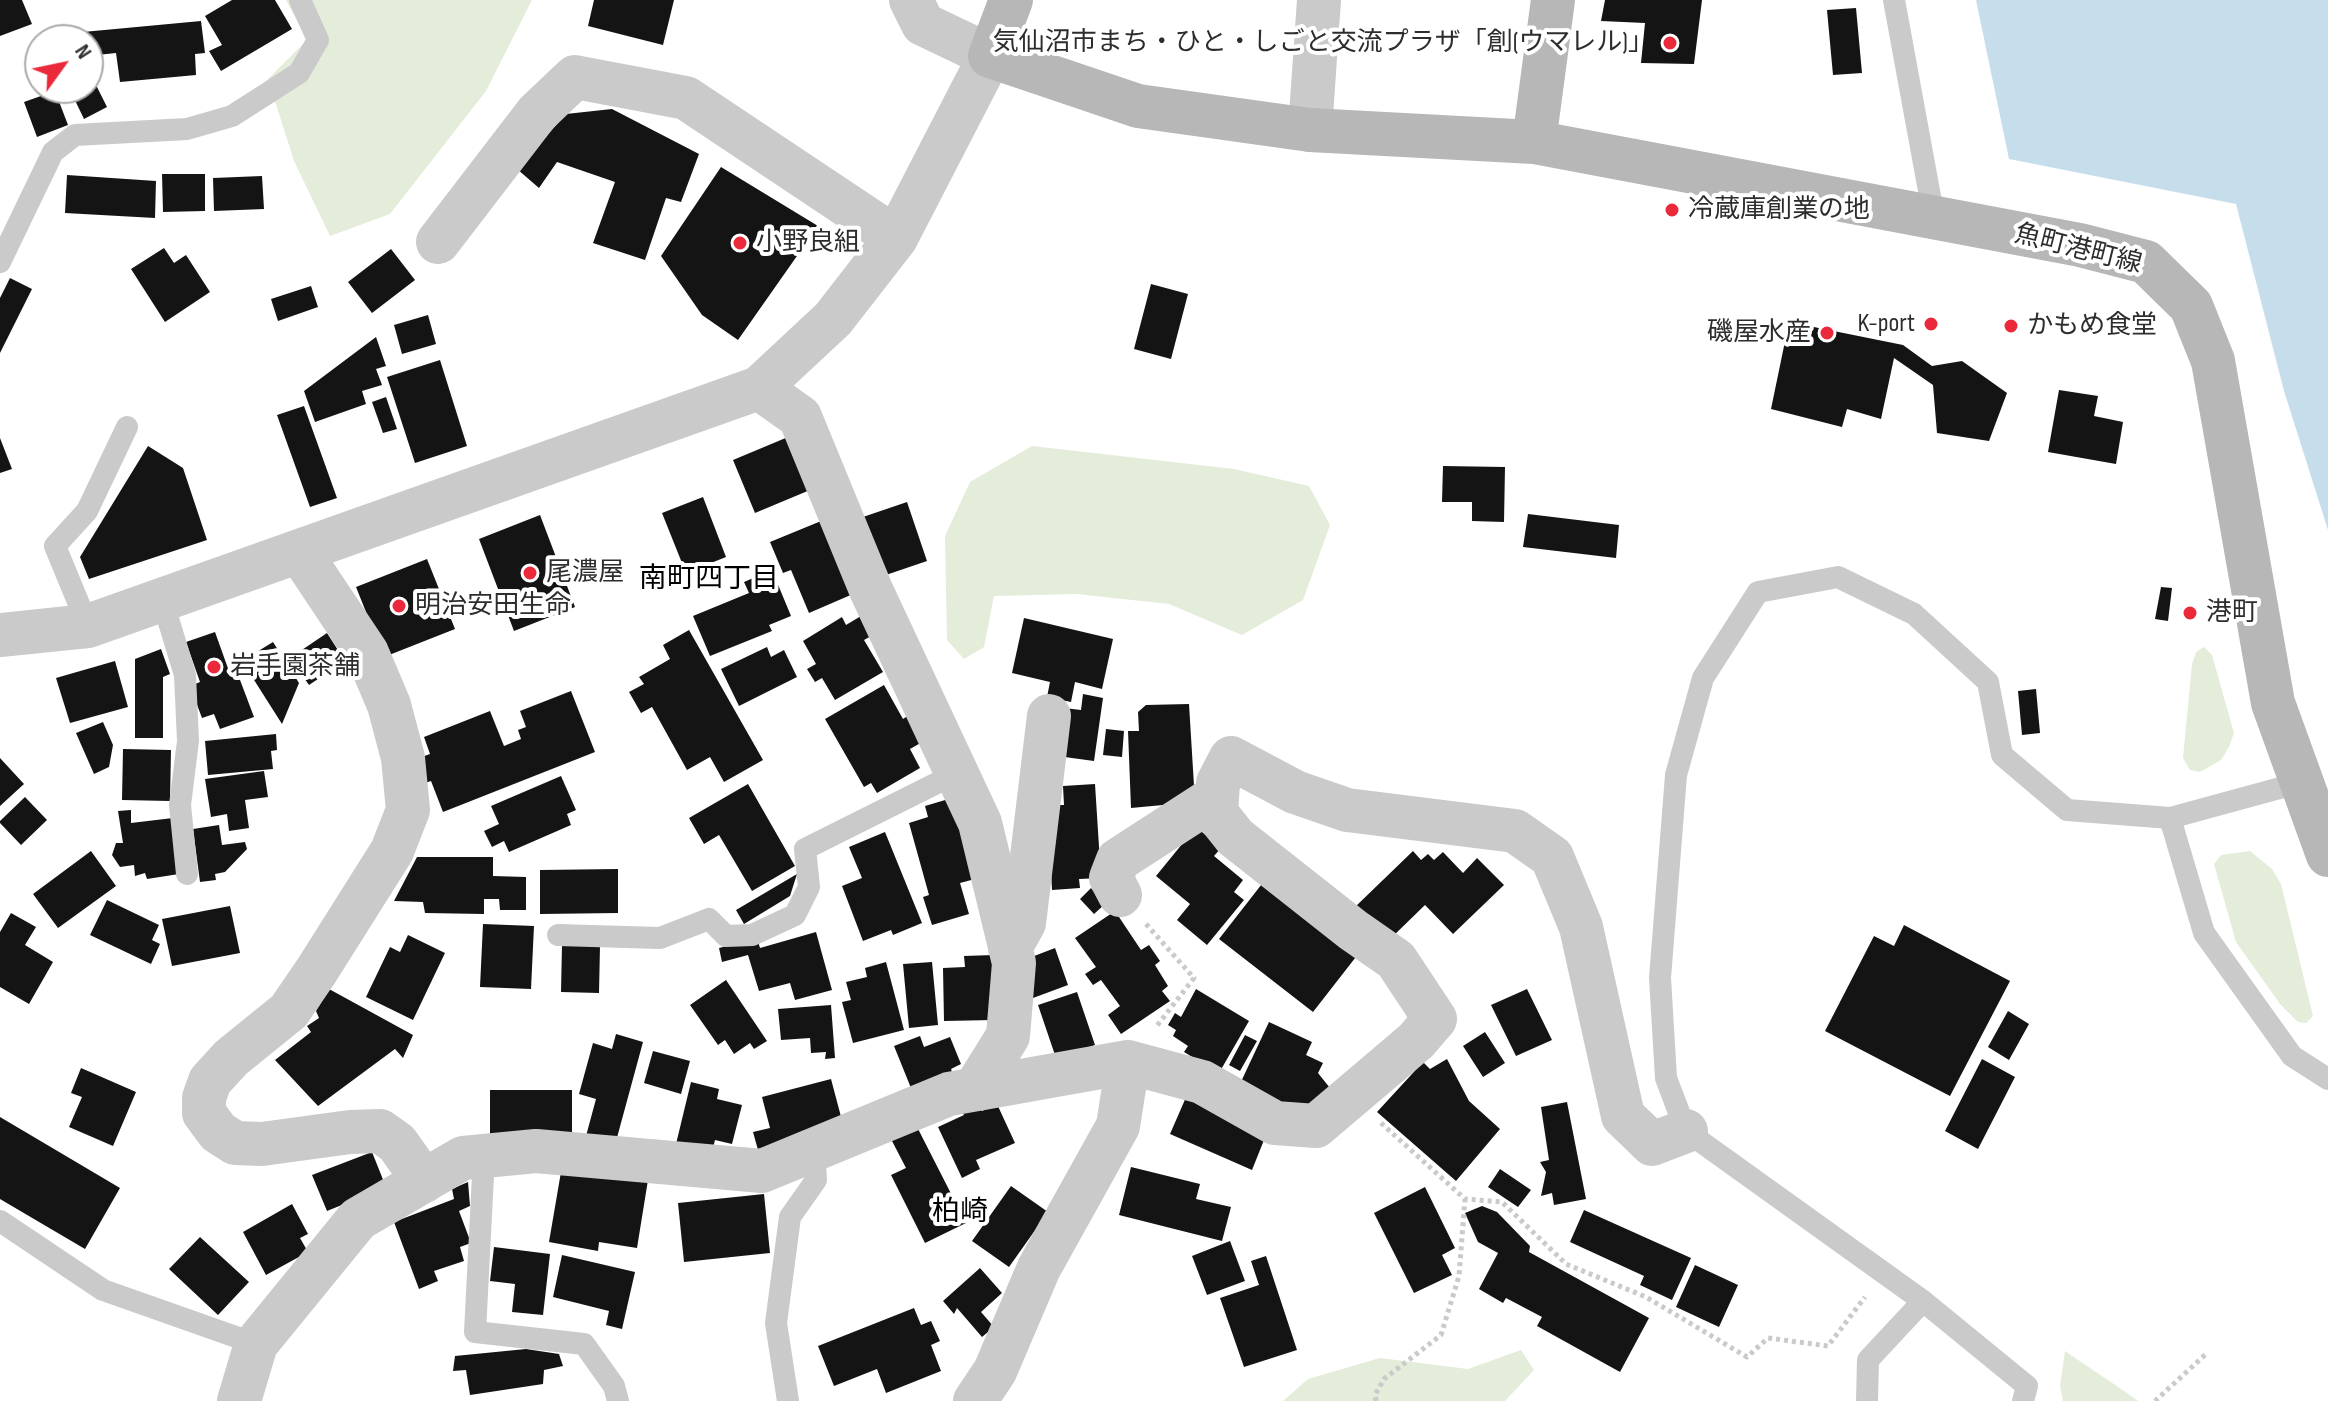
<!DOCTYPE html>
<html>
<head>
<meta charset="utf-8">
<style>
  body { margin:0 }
  #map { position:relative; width:2328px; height:1401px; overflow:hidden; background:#fff; font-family:"Sofia Sans Condensed",sans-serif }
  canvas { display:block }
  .north { position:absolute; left:24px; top:24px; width:80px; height:80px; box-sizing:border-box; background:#fff; border:2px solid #ababab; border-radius:50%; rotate:57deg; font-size:22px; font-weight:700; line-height:32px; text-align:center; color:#2d2d2d }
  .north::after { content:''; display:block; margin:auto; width:28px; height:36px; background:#ea2a3a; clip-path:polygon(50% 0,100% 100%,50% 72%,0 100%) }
</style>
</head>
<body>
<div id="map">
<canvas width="2328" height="1401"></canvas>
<div class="north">N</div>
</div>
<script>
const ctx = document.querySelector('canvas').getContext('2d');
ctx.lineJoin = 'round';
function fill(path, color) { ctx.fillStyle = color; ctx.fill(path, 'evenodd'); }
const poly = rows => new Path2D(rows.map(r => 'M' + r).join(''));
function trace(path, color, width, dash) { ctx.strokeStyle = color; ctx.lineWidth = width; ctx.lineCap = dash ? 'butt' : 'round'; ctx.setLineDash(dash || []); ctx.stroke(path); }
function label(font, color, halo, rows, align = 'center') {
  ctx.font = font + ' "Sofia Sans Condensed","Noto Sans JP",sans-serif'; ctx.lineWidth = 8; ctx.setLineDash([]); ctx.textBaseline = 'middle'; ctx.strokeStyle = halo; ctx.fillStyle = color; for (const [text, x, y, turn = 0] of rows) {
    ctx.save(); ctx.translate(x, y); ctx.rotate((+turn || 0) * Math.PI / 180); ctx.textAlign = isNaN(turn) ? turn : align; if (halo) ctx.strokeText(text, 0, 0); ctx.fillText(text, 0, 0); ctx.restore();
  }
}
fill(poly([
  [286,0,532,0,486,91,390,214,330,236,294,161,268,79,307,40],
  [1032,446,1234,469,1309,486,1330,525,1303,600,1242,635,1169,604,1077,594,994,596,984,647,964,659,947,640,945,536,970,482],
  [2204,647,2212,655,2234,733,2229,747,2221,760,2200,772,2190,770,2183,758,2192,664,2196,652],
  [2250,851,2272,869,2281,884,2313,1016,2306,1023,2298,1022,2280,1004,2236,942,2214,864,2221,855],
  [1521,1350,1534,1370,1505,1401,1283,1401,1308,1379,1380,1358,1468,1369],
  [2065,1351,2124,1391,2138,1401,2063,1401,2060,1386]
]), '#e4ecda');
fill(poly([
  [1976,0,2328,0,2328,530,2284,391,2236,204,2009,159]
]), '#c6deec');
fill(poly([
  [0,0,22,0,32,24,0,36],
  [232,0,275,0,292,29,221,71,209,51,222,45,205,16],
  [594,0,674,0,663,45,588,26],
  [1605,0,1702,0,1694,64,1641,63,1645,23,1601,21],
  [1856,8,1862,73,1833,75,1827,10],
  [201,21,205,53,195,54,196,75,120,82,116,53,88,56,88,40,84,40,83,32],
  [93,79,107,107,84,119,70,90,88,88,88,81],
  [55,91,68,125,37,137,24,102],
  [612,109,699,154,681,202,666,198,645,260,593,243,615,182,557,162,539,188,517,169,566,114],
  [721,167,818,226,738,340,702,315,661,256],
  [162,174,205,174,205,211,163,212],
  [67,175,156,181,155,218,65,213],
  [262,176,264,209,214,211,213,178],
  [164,248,174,263,186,255,210,292,165,322,131,269],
  [391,249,415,280,372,313,348,282],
  [10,278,32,289,0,353,0,298],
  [1151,284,1188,294,1171,359,1134,349],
  [311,286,318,307,278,321,271,299],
  [428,315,436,344,402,354,394,325],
  [1789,322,1903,345,1932,366,1962,361,2007,393,1989,441,1937,433,1933,385,1894,358,1881,419,1847,409,1842,427,1771,409],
  [376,337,386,366,376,369,382,385,362,391,366,404,315,422,304,391],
  [440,360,467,446,415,463,387,377],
  [2059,390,2098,396,2094,416,2123,422,2116,464,2048,452],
  [386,397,397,429,383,433,372,402],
  [304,406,337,498,310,507,277,415],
  [788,437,810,490,755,513,733,460],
  [0,438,12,469,0,473],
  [148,446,183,468,207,540,89,579,80,557],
  [1443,466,1505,467,1504,522,1472,521,1472,502,1442,502],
  [703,497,726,557,686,573,662,513],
  [907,502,927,561,880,577,860,518],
  [1528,514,1619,525,1616,558,1523,547],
  [540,515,575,607,514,631,479,539],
  [826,519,853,594,809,613,791,570,783,573,770,542],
  [427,559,455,629,384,657,356,587],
  [772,570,791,616,769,625,772,631,710,656,693,616,749,593,744,582],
  [2161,587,2172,588,2168,621,2155,619],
  [861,616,873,635,864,640,883,672,835,700,822,678,815,682,807,669,816,664,803,641,842,617,846,625],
  [1024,618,1113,639,1102,689,1075,682,1071,702,1047,697,1050,682,1012,673],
  [689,630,763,760,724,782,710,757,687,770,652,707,641,713,629,692,644,684,639,677,670,659,663,645],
  [215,632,230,674,237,672,254,717,220,729,214,714,202,718,190,686,200,682,186,642],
  [327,633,345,661,309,685,290,658],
  [273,642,299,683,282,724,242,661],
  [767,647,771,657,784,650,797,677,739,706,721,669],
  [161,649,170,674,163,677,163,738,135,738,135,659],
  [115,661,128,707,70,723,56,678],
  [884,685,903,719,909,715,924,741,910,749,920,768,877,793,871,783,864,787,825,719],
  [2036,689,2040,733,2022,735,2018,691],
  [571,691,595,752,443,812,431,781,425,783,416,759,430,754,424,737,490,711,504,746,521,739,518,730,526,727,520,711],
  [1083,694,1103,698,1094,761,1050,755,1064,708,1081,710],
  [1189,704,1195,802,1131,808,1128,731,1139,731,1138,712,1146,705],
  [103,722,113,745,109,767,94,774,76,733],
  [1106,729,1124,731,1122,757,1103,755],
  [276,734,277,750,271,751,273,769,208,775,205,741],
  [123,749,171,750,170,801,122,800],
  [0,758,24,784,0,806],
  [264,771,268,797,245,800,249,828,229,831,227,814,211,817,205,779],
  [561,776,576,810,567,814,571,825,509,852,504,841,492,847,484,831,499,824,491,806],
  [748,784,795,866,752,891,719,835,704,844,689,818],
  [1095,784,1101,878,1079,879,1080,888,1052,890,1049,828,1056,805,1064,805,1063,786],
  [25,797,47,820,21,845,0,823,0,821],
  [952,798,975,879,960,883,969,914,932,925,923,897,929,895,909,823,928,817,925,806],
  [131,810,131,823,173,818,179,874,147,879,145,873,135,876,134,865,120,867,112,855,116,843,123,843,118,811],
  [219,825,222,845,245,842,247,849,225,872,215,874,216,880,200,882,193,829],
  [1196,827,1221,848,1214,856,1243,880,1234,892,1244,900,1207,945,1177,920,1190,904,1156,876],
  [885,832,922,923,893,935,891,930,863,941,842,886,862,878,849,847],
  [91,851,116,886,58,928,33,894],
  [1413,851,1421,860,1428,854,1434,860,1443,852,1463,873,1477,858,1504,885,1453,934,1425,905,1388,941,1355,907],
  [417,857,493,857,493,876,526,877,526,910,500,910,499,899,484,899,484,914,425,913,423,902,394,901],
  [618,869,618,913,540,914,540,870],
  [797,874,790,896,744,924,736,910],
  [1265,880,1359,953,1313,1012,1219,939],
  [1091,888,1105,904,1094,914,1080,899],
  [107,900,159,925,152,940,160,944,151,964,90,935],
  [230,906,240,953,172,966,162,919],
  [1115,911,1141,950,1149,945,1160,961,1155,965,1168,986,1162,991,1170,1001,1121,1034,1108,1015,1120,1006,1101,980,1093,985,1085,974,1096,967,1075,938],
  [11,913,36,927,25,945,53,962,29,1004,0,987,0,932],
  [483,924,534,926,531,989,480,987],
  [1904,925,2010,981,1950,1096,1825,1031,1874,936,1894,946],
  [816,932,832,990,795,1000,790,983,759,991,748,955,722,962,719,948,757,938,760,948],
  [408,935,445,953,413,1020,366,997,390,947,400,952],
  [562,945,600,946,599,993,561,992],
  [1055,948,1068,985,1033,998,1027,979,1029,958],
  [993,955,994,1020,944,1021,943,968,965,967,964,956],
  [886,962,904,1030,853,1043,842,1002,851,1000,846,982,867,977,865,968],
  [932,962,938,1025,909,1028,903,964],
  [726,980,767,1041,754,1049,750,1043,734,1054,725,1040,718,1045,690,1005],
  [329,989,413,1035,403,1058,395,1049,318,1106,275,1060,311,1032,307,1026,319,1018,316,1011],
  [1196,989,1249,1021,1219,1073,1184,1052,1188,1046,1173,1036,1176,1030,1168,1025,1175,1013,1181,1017],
  [1527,989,1552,1040,1516,1056,1491,1005],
  [1077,992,1095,1045,1056,1058,1038,1005],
  [831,1005,835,1058,825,1059,826,1052,811,1053,810,1038,781,1040,778,1009],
  [2008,1011,2029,1024,2009,1060,1988,1047],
  [1269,1022,1312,1042,1306,1055,1323,1063,1318,1073,1330,1088,1306,1118,1239,1086],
  [1485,1032,1505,1063,1483,1077,1463,1046],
  [616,1034,643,1042,615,1145,586,1136,596,1099,579,1094,593,1043,612,1049],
  [1245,1035,1257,1041,1240,1071,1229,1065],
  [920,1036,924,1047,950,1037,961,1064,951,1069,954,1077,913,1093,894,1046],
  [653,1051,690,1061,681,1094,644,1083],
  [1447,1059,1469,1101,1500,1129,1456,1181,1377,1112,1423,1062,1430,1069],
  [1982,1059,2015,1077,1978,1149,1945,1131],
  [81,1068,136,1092,113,1146,69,1127,82,1097,71,1093],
  [831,1079,844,1128,758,1150,753,1132,770,1128,762,1097],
  [691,1082,719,1089,717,1099,742,1105,732,1144,715,1140,712,1152,676,1144],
  [490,1090,572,1090,572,1135,490,1135],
  [1187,1095,1268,1130,1252,1170,1170,1134],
  [977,1099,982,1111,997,1104,1015,1143,976,1160,980,1169,962,1178,938,1127,964,1115,960,1107],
  [1567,1102,1586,1199,1554,1205,1552,1193,1541,1196,1546,1172,1540,1162,1549,1160,1541,1107],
  [0,1117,120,1188,85,1249,0,1199],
  [914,1121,966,1223,925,1243,891,1175,906,1168,891,1139],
  [372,1152,386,1187,327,1211,312,1175],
  [562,1166,648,1180,637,1248,599,1242,598,1251,549,1242],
  [1131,1167,1200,1184,1196,1199,1231,1207,1222,1241,1119,1215],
  [1500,1169,1531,1190,1518,1207,1488,1187],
  [468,1182,470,1206,459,1211,471,1243,460,1247,464,1261,434,1271,438,1281,419,1289,394,1222,454,1199,452,1189],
  [1011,1186,1048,1212,1009,1267,972,1241],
  [1425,1187,1455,1248,1442,1255,1452,1275,1414,1293,1374,1213],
  [764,1194,770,1253,684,1262,678,1203],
  [292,1204,308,1234,300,1238,308,1252,266,1275,243,1232],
  [1482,1206,1497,1212,1530,1246,1529,1252,1649,1318,1620,1372,1537,1326,1542,1317,1506,1298,1503,1303,1479,1289,1498,1253,1478,1242,1465,1213],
  [1584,1210,1691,1258,1672,1300,1640,1285,1644,1276,1570,1242],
  [200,1237,249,1282,218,1315,169,1269],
  [1230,1241,1245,1281,1207,1295,1192,1256],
  [494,1247,550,1254,543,1315,512,1312,515,1284,490,1281],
  [562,1255,635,1272,622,1329,606,1325,609,1311,553,1297],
  [1266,1256,1297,1350,1244,1367,1220,1298,1259,1285,1251,1261],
  [1695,1265,1738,1285,1719,1327,1676,1307],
  [980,1268,1002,1293,981,1312,994,1327,982,1337,957,1308,954,1314,943,1301],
  [914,1308,921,1325,931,1321,940,1341,931,1345,941,1371,886,1393,877,1369,834,1386,818,1346],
  [526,1349,559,1354,563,1366,544,1370,543,1384,470,1395,466,1370,453,1371,455,1356]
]), '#141414');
trace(poly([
  [1146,924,1194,978,1156,1027],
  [1381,1123,1465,1199,1502,1202,1566,1264,1646,1297,1747,1357,1768,1338,1828,1346,1865,1297],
  [1376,1401,1375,1395,1384,1379,1441,1335,1459,1276,1465,1199],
  [2155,1401,2206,1354]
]), '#cacaca', 5, [4, 4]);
trace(poly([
  [1894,0,1934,218],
  [0,262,53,152,75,135,187,129,232,116,299,73,318,40,300,0],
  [162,599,185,675,188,741,180,805,187,874],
  [88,626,55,546,87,511,127,427],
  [2170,818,2204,933,2292,1056,2328,1079],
  [558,935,660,938,709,919,726,936,752,935,795,915,809,887,805,849,957,773],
  [484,1156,475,1332,584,1344,614,1386,618,1401],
  [0,1221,103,1290,256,1344],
  [788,1401,776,1323,790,1217,816,1180,814,1149],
  [1867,1401,1868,1360,1923,1301],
  [2023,1401,2027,1386,1923,1301,1686,1131,1666,1078,1660,978,1676,775,1703,678,1758,592,1838,577,1914,614,1988,682,2002,755,2067,810,2170,818,2302,782]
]), '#cacaca', 22);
trace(poly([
  [1310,130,1319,0],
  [438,242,537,113,575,77,686,98,896,238],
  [759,388,800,417,871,590,980,823,1014,963,1008,1036,975,1089],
  [299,551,367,653,389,705,403,758,408,810,392,851,317,970,289,1011,231,1058,210,1081,204,1098,204,1113,218,1132,235,1143,262,1144,350,1132,380,1131,397,1143,424,1181],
  [0,635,88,626,759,388,833,319,896,238,990,56,923,24,911,0],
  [1120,895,1111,878,1118,860,1217,796],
  [1010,948,1024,923,1049,716],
  [239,1401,256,1344,358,1219,463,1158,536,1151,762,1171,949,1094,1128,1062,1202,1082,1275,1123,1316,1126,1416,1041,1435,1019,1396,960,1353,930,1235,837,1216,813,1218,783,1231,758,1295,792,1347,810,1515,831,1552,857,1581,927,1623,1116,1652,1144,1686,1131],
  [975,1401,995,1371,1039,1268,1118,1126,1128,1062]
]), '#cacaca', 44);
trace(poly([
  [1011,0,990,56,1138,106,1310,130,1534,142],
  [1553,0,1534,142,2080,245,2146,262,2191,306,2213,361,2273,703,2328,855]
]), '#b7b7b7', 44);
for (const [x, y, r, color] of [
  [1670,43,8,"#ea2a3a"],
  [1672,210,8,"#ea2a3a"],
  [740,243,8,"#ea2a3a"],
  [1931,324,8,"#ea2a3a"],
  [2011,326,8,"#ea2a3a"],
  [1827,333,8,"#ea2a3a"],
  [530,573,8,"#ea2a3a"],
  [399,606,8,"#ea2a3a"],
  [2190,613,8,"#ea2a3a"],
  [214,667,8,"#ea2a3a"]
]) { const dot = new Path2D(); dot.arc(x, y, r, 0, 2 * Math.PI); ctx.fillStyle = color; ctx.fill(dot); trace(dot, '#fff', 3); }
label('26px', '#2d2d2d', '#fff', [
  ["気仙沼市まち・ひと・しごと交流プラザ「創(ウマレル)」",1654,43,"right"],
  ["冷蔵庫創業の地",1688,210],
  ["小野良組",756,243],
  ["K-port",1915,324,"right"],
  ["かもめ食堂",2027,326],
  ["磯屋水産",1811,333,"right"],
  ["尾濃屋",546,573],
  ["明治安田生命",415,606],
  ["港町",2206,613],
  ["岩手園茶舗",230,667]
], 'left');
label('26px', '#2d2d2d', '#fff', [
  ["魚町港町線",2078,250,14]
]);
label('28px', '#000', '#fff', [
  ["南町四丁目",709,580],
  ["柏崎",960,1213]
]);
</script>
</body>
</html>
